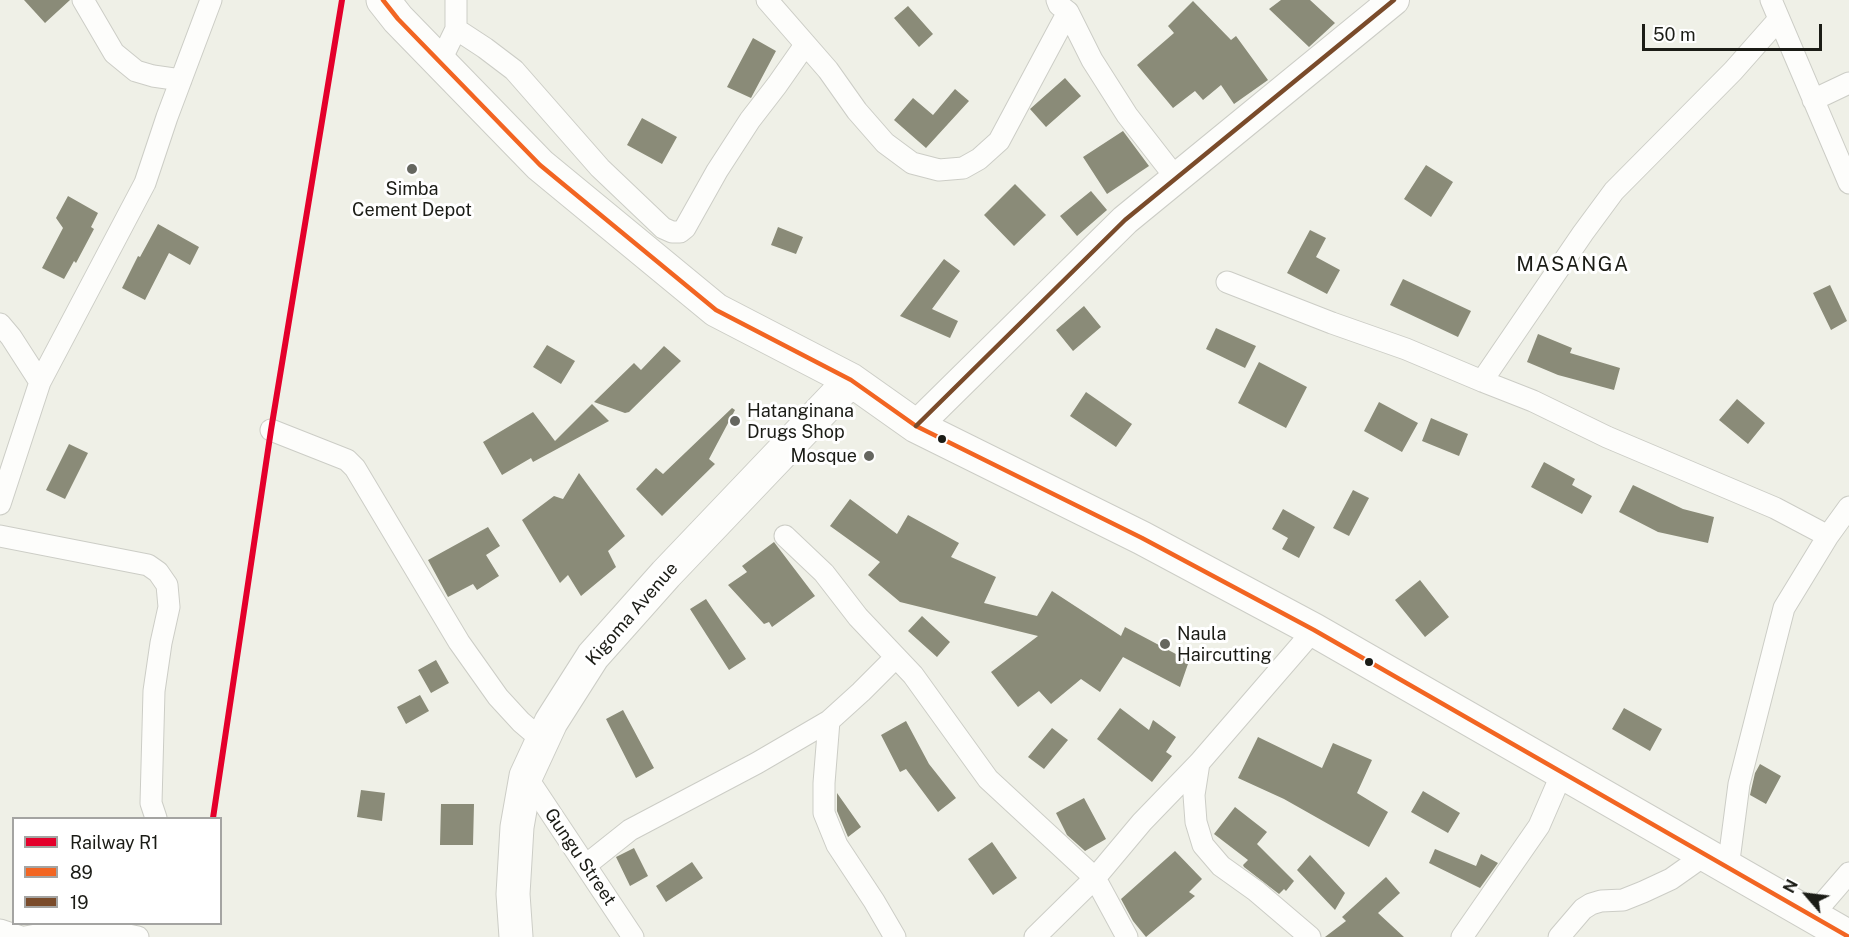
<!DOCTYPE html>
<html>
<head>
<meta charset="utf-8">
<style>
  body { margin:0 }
  #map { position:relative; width:1849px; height:937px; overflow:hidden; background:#eff0e7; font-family:"Public Sans",sans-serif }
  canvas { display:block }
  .legend { position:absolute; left:12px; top:817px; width:210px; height:108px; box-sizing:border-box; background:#fff; border:2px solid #a4a4a2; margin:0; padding:8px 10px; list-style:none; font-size:18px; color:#1b1c16 }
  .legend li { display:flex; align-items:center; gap:12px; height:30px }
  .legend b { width:30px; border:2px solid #a4a4a2 }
  .north { position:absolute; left:1777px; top:865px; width:60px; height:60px; -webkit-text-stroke:4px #fff; paint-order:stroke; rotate:298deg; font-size:16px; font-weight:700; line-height:24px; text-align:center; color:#1b1c16 }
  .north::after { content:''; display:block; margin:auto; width:21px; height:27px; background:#1b1c16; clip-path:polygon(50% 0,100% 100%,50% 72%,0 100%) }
  .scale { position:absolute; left:1642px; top:24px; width:180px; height:27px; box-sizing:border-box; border:3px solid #1b1c16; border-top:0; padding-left:8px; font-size:18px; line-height:21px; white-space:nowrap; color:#1b1c16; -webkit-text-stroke:4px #fff; paint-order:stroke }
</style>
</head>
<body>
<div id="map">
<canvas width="1849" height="937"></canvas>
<ul class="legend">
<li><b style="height:8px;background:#e4002b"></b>Railway R1</li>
<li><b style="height:8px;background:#f26522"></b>89</li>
<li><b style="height:8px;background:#7a4b2a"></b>19</li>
</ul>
<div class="north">N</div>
<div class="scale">50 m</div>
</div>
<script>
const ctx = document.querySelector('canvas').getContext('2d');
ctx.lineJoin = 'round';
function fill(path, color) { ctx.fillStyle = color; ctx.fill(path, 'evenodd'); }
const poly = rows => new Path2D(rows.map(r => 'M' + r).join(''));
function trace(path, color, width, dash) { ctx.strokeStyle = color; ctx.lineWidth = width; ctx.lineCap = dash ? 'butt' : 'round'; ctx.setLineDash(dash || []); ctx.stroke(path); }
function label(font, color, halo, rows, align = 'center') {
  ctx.font = font + ' "Public Sans",sans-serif'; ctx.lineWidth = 6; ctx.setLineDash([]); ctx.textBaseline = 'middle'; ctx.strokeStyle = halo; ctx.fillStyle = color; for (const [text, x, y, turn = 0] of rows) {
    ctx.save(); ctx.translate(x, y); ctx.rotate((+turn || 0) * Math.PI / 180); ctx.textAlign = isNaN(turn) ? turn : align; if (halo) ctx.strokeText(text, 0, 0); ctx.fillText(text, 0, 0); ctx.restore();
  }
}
fill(poly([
  [24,0,70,0,45,23],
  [1281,0,1310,0,1335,23,1309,47,1269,9],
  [1193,1,1231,40,1236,36,1268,80,1234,104,1221,85,1203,100,1195,91,1173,108,1137,65,1174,33,1168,26],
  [908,6,933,34,919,47,894,18],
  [753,38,776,51,751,98,727,87],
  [1065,78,1081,96,1046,127,1030,109],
  [955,89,969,101,926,148,894,120,913,98,933,115],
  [642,118,677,137,662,164,627,145],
  [1123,131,1149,166,1107,194,1083,157],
  [1426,165,1453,182,1431,217,1404,199],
  [1015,184,1046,215,1014,246,984,215],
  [1091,191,1107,210,1077,236,1060,216],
  [68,196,98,213,91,227,94,229,76,263,74,261,64,279,42,268,63,228,56,218],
  [158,224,199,247,190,265,169,253,145,300,122,288,138,256,140,257],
  [778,227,803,237,796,254,771,245],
  [1310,230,1326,238,1316,257,1340,270,1327,294,1287,273],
  [944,259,960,271,932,309,958,321,950,338,900,316],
  [1403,279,1471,311,1458,337,1390,305],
  [1830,285,1847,321,1831,330,1813,293],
  [1084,306,1101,327,1073,351,1056,330],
  [1216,328,1256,346,1245,368,1206,349],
  [1538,334,1572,348,1570,353,1620,368,1614,390,1558,375,1527,362],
  [547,345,575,361,561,384,533,367],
  [664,346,681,361,629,412,625,413,594,402,634,363,641,370],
  [1259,362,1307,387,1286,428,1238,403],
  [1086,392,1132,424,1116,447,1070,416],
  [1737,399,1765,423,1748,444,1719,420],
  [1379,402,1418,423,1402,452,1364,431],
  [592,404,609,421,533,462,531,458,502,475,483,442,533,412,555,441],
  [732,408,735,410,709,459,715,464,662,516,636,489,656,468,663,474],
  [1431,418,1468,434,1459,456,1422,441],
  [69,444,88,453,65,499,46,490],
  [1544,462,1575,479,1572,485,1592,496,1582,514,1531,487],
  [579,473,625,536,608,551,616,567,581,596,568,575,560,583,522,520,554,496,563,499],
  [1633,485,1683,509,1714,517,1708,543,1658,532,1619,512],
  [1353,490,1369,498,1349,536,1333,528],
  [850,499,897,534,908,515,959,543,951,557,996,577,984,603,1037,616,1052,591,1121,636,1125,627,1189,661,1180,687,1123,657,1100,692,1081,679,1051,704,1039,691,1018,707,991,672,1038,636,900,602,868,575,880,562,830,526],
  [1283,509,1315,527,1299,558,1282,549,1288,538,1272,529],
  [488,527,500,546,486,555,499,576,477,590,473,584,448,597,428,560],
  [774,542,815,596,772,627,769,622,764,624,728,585,747,572,742,566],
  [1420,580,1449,617,1425,637,1395,600],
  [706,599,746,659,729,670,690,609],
  [922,616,950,642,937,657,908,631],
  [436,660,449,683,431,693,418,670],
  [420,695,429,711,406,724,397,707],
  [1120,708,1149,730,1153,720,1176,737,1166,752,1172,756,1152,782,1097,739],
  [1624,708,1662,729,1650,751,1612,729],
  [623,710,654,768,636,778,606,719],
  [906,721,929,764,956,798,938,812,906,769,900,772,881,735],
  [1052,728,1068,740,1044,769,1028,757],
  [1258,737,1322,768,1333,743,1372,760,1357,793,1388,812,1369,847,1284,799,1238,778],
  [1760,764,1781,776,1766,804,1750,795,1755,773],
  [361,790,385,793,382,821,357,817],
  [1423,791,1460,813,1448,833,1411,812],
  [837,793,861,827,848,837,837,811],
  [1084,798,1106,839,1085,851,1067,835,1056,813],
  [441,804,474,804,473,845,440,845],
  [1235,807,1267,832,1257,844,1294,881,1286,891,1284,889,1279,894,1244,867,1243,865,1248,860,1214,834],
  [992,842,1017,878,993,895,968,859],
  [634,848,648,876,630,886,616,857],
  [1435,849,1476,866,1481,854,1498,863,1480,888,1429,863],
  [1175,851,1202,879,1189,892,1195,896,1146,937,1133,921,1121,899],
  [1310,855,1345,893,1335,910,1297,870],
  [692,862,703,878,666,902,656,886],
  [1386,877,1400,893,1378,913,1404,937,1325,937,1346,921,1342,917]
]), '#8a8b78');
const minor = poly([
  [83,0,114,53,136,71,153,76,181,80],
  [767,0,828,70,857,111,885,143,912,163,939,170,963,168,979,159,999,141,1068,12],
  [1057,0,1059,5,1068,12,1092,60,1127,115,1176,178],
  [1771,0,1849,183],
  [456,29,485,48,514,70,600,168,663,228,672,232,680,232,685,228,717,171,750,120,777,85,805,45],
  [440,62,456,29,456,0],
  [1813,100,1849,83],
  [1227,282,1332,323,1406,349,1482,381,1533,401,1607,437,1775,508,1828,536],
  [0,324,11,337,40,382],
  [1482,381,1583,233,1614,191,1733,71,1779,19],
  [271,430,347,460,355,468,459,642,498,697,521,722,542,740],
  [0,504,40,382,145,183,167,117,211,0],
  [0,536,148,565,158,572,167,585,169,607,161,643,154,691,151,803,156,818],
  [785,536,824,573,858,617,913,675,988,779,1095,878,1127,937],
  [829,721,824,783,824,813,837,845,874,901,895,937],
  [1199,763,1194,795,1196,822,1203,845,1221,866,1256,891,1310,937],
  [526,776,633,937],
  [586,865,630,830,757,763,829,721,861,692,895,658],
  [1728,868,1739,784,1784,608,1828,536,1849,507],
  [1811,917,1849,873],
  [0,930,21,937],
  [25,937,69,929,104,930,138,937],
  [1035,937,1095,878,1142,822,1199,763,1314,630],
  [1462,937,1539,826,1562,773],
  [1559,937,1583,909,1591,904,1601,901,1623,900,1643,892,1671,879,1705,855]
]);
const secondary = poly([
  [916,426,1125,220,1394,0]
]);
const primary = poly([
  [383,0,398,19,540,165,716,310,851,380,916,426,1142,538,1314,630,1849,937],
  [516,937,513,894,517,827,526,776,551,722,593,656,666,574,851,380]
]);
trace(minor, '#cccdc6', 23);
trace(secondary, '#cccdc6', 32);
trace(primary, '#cccdc6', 35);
trace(minor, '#fdfdfb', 21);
trace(secondary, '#fdfdfb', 30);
trace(primary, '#fdfdfb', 33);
trace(poly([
  [383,0,398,19,540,165,716,310,851,380,916,426,1142,538,1314,630,1849,937]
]), '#f26522', 4.5);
trace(poly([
  [916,426,1125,220,1394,0]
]), '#7a4b2a', 4.5);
trace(poly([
  [213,818,271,430,342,0]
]), '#e4002b', 6);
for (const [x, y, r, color] of [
  [412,169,6,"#65665f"],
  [735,421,6,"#65665f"],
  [942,439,5,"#1b1c16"],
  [869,456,6,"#65665f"],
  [1165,644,6,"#65665f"],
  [1369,662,5,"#1b1c16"]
]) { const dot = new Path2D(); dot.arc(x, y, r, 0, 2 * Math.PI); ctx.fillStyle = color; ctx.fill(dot); trace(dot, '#fff', 2); }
label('18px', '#1b1c16', '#fff', [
  ["Simba",412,189,"center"],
  ["Cement Depot",412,210,"center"],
  ["Hatanginana",747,411],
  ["Drugs Shop",747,432],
  ["Mosque",857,456,"right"],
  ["Naula",1177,634],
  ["Haircutting",1177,655]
], 'left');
label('18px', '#1b1c16', '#fff', [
  ["Kigoma Avenue",632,614,-49],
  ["Gungu Street",580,857,56]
]);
ctx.letterSpacing = '1.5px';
label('20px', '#1b1c16', '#fff', [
  ["MASANGA",1573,265]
]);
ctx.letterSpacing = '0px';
</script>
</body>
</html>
